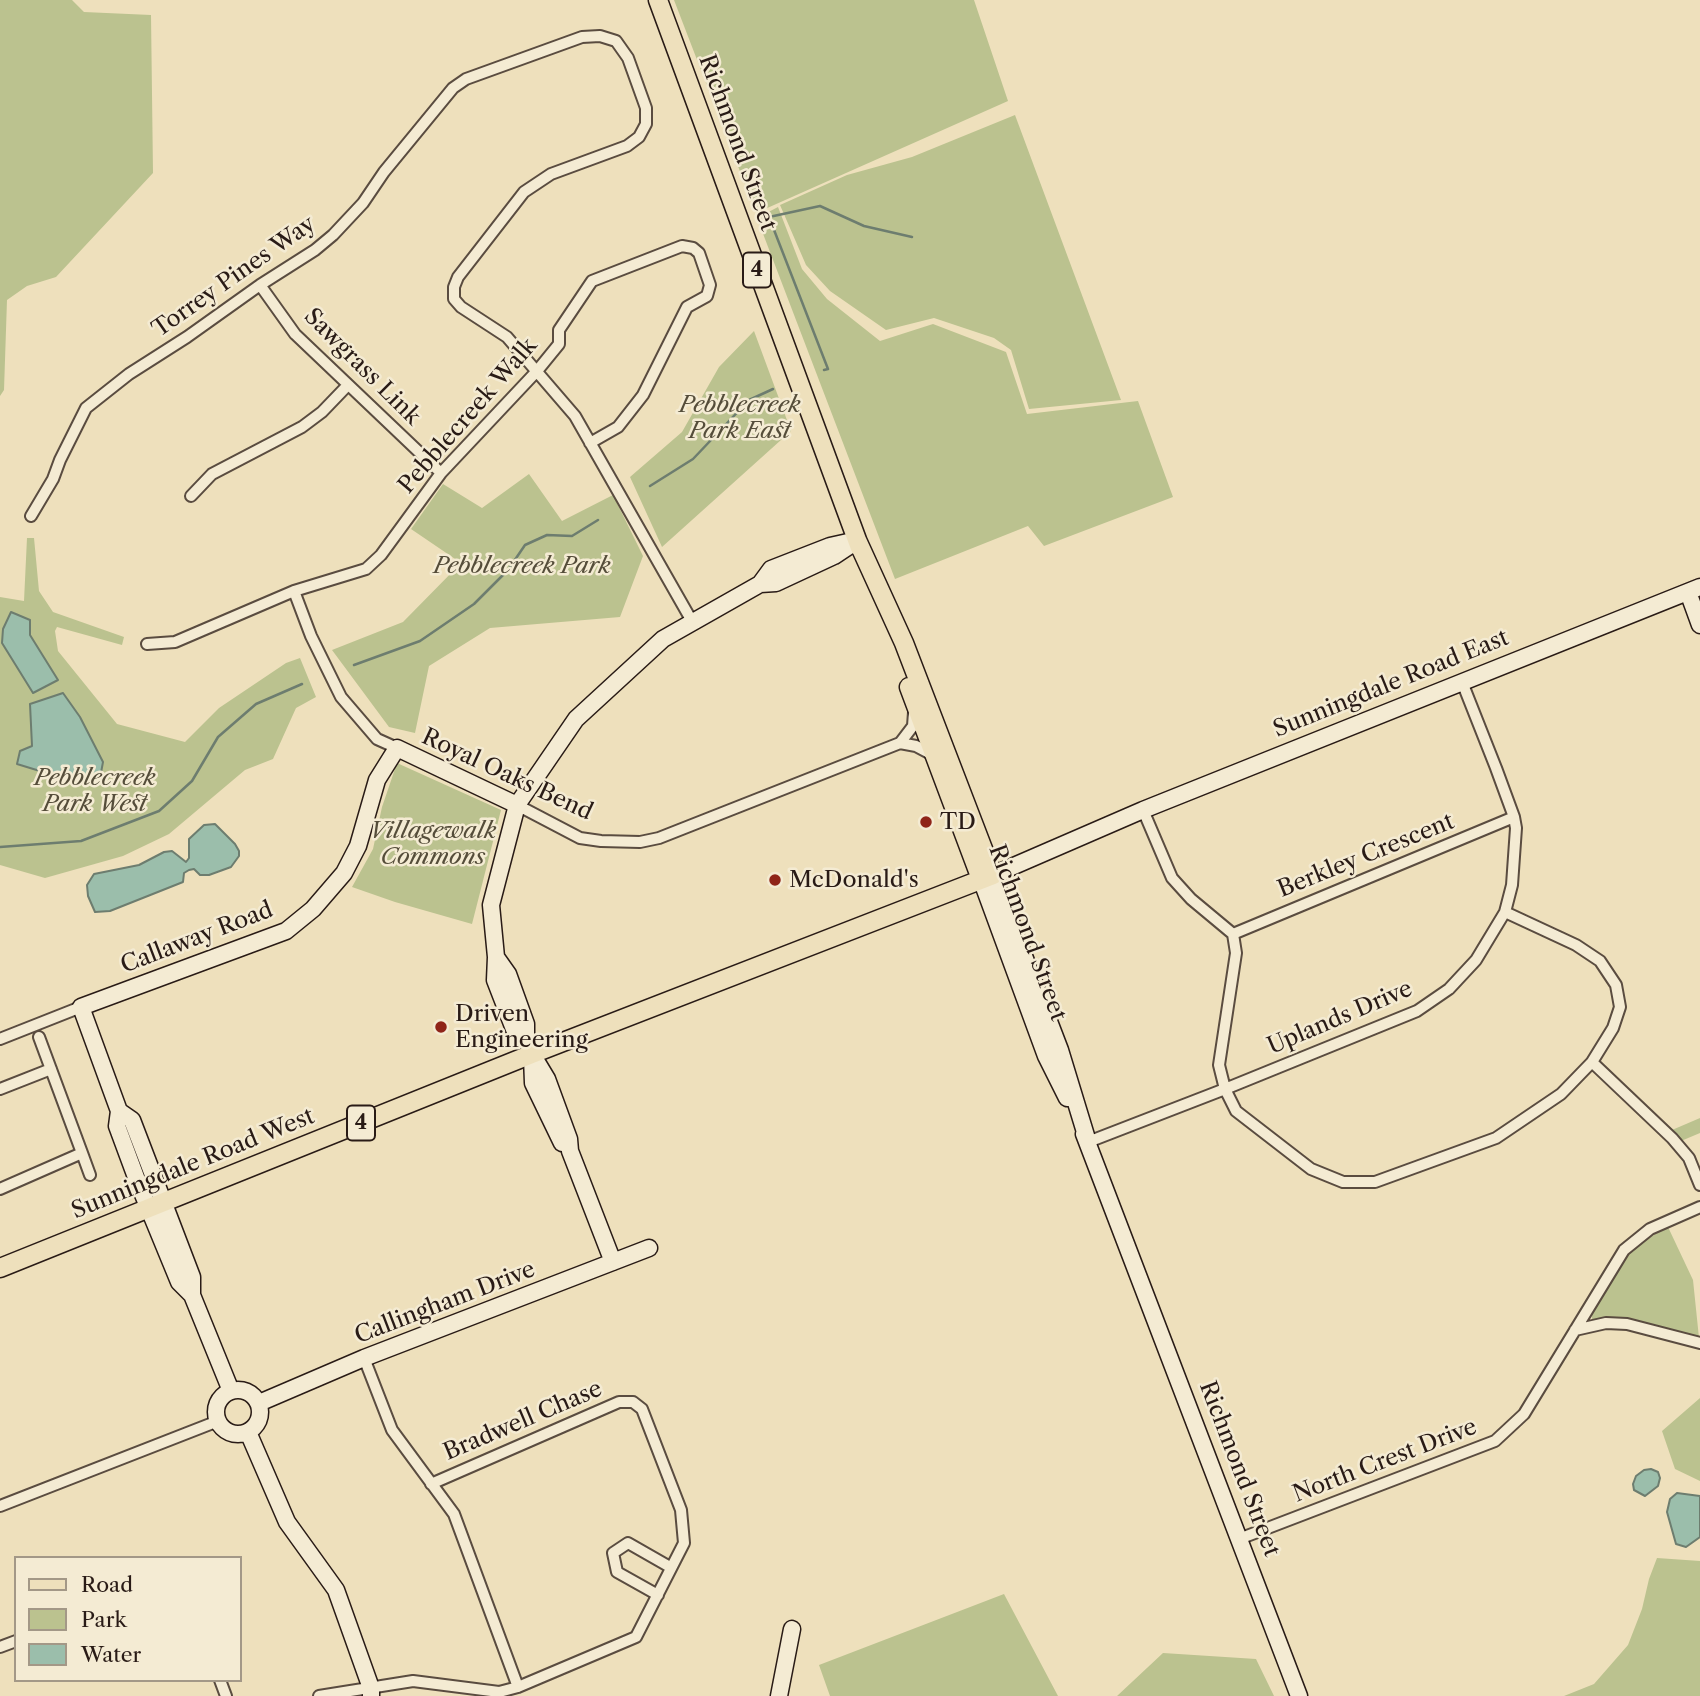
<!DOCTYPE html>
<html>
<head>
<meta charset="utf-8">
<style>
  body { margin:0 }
  #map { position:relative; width:1700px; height:1696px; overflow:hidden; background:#eee0bc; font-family:"Libre Caslon Text",serif }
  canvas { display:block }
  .legend { position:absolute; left:14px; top:1556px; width:228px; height:126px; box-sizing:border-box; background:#f4ebd3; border:2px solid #a39887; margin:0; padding:9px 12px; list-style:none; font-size:21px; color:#291b16 }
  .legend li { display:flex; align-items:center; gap:14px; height:35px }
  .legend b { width:35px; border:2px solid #a39887 }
</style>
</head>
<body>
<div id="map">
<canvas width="1700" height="1696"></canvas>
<ul class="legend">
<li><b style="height:9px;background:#eee0bc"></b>Road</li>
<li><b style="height:19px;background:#bbc28f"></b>Park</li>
<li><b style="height:19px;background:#9bbeab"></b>Water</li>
</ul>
</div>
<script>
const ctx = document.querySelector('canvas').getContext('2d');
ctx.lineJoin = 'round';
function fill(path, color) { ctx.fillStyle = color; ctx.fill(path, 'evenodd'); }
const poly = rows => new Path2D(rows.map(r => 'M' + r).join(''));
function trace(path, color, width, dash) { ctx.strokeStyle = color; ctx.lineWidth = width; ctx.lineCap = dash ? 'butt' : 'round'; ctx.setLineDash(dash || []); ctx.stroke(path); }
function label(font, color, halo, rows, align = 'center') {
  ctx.font = font + ' "Libre Caslon Text",serif'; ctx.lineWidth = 5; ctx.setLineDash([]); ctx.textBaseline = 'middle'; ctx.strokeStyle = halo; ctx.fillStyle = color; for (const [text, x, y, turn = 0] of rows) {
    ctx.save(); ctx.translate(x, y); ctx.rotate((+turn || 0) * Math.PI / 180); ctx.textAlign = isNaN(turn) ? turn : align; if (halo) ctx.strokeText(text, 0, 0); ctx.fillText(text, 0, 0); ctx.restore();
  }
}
fill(poly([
  [0,0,72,0,84,12,151,15,153,173,56,277,27,286,7,300,4,390,0,396],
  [674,0,974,0,1008,101,756,213],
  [1015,115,1121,400,1029,409,1011,350,994,338,934,318,886,330,830,291,806,265,780,205,847,175,912,157],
  [778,207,802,269,827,299,880,341,933,324,1006,352,1027,414,1138,401,1173,497,1044,546,1028,526,895,579,757,218],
  [754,331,791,431,662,547,630,477,682,432,719,367],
  [529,474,562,521,613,495,643,556,620,617,490,628,429,666,415,733,389,727,332,650,403,622,461,563,411,529,443,484,482,508],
  [27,538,34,538,39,591,53,612,124,637,122,645,57,627,55,631,58,651,117,724,185,742,219,708,286,663,300,658,316,697,296,708,273,759,245,770,169,834,123,856,45,878,0,865,0,597,24,601],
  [397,763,501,810,472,924,395,902,352,887,373,849,382,807],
  [1700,1118,1700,1133,1681,1141,1672,1130],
  [1668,1227,1693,1280,1699,1338,1626,1319,1614,1317,1592,1320,1592,1311,1627,1256,1642,1242],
  [1700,1398,1700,1481,1675,1469,1662,1431],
  [1657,1558,1700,1561,1700,1696,1564,1696,1594,1684,1628,1645,1642,1609,1649,1579],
  [1004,1594,1058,1696,830,1696,819,1665],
  [1163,1653,1256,1659,1274,1696,1117,1696]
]), '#bbc28f');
const water = poly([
  [11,612,30,620,30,635,58,680,33,693,2,643,3,629,11,612],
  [63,693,80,717,103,762,100,778,79,783,17,764,20,751,32,746,30,704,63,693],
  [215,824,235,844,239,851,239,856,231,867,209,875,200,875,194,869,189,870,184,873,183,882,110,911,95,912,88,896,87,885,94,874,139,865,164,852,172,851,186,862,189,858,189,839,204,825,215,824],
  [1651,1469,1658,1472,1660,1478,1658,1486,1645,1496,1634,1490,1633,1484,1636,1476,1644,1470,1651,1469],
  [1677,1493,1700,1496,1700,1537,1686,1547,1676,1544,1667,1512,1670,1499,1677,1493]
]);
fill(water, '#9bbeab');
trace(water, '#6d7d6f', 2);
trace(poly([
  [824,370,828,369,769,217,820,206,864,226,912,237],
  [650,486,693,459,749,400,773,389],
  [354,665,420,641,474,604,508,570,525,545,547,535,572,536,598,520],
  [0,847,81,841,159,811,192,781,218,737,256,704,302,684]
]), '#6d7d6f', 2.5);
const street = poly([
  [260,285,295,334,441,473],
  [191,496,212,474,302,427,322,412,347,386],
  [31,516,53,479,60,460,86,408,129,374,187,337,260,285,315,250,333,235,363,203,384,172,453,88,466,79,582,37,600,36,616,41,628,58,646,108,646,124,639,137,627,146,551,174,524,192,458,277,454,287,454,299,461,307,507,337,575,416,693,623],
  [294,591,311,636,341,697,377,739,397,748],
  [147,644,175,642,294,591,366,569,381,555,441,473,537,371,559,344,559,330,592,281,682,246,693,248,699,253,710,285,707,296,687,307,643,395,618,427,590,443],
  [900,743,916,746,933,755],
  [517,805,580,838,601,841,640,842,659,838,900,743,913,726,914,712],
  [1143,810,1172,878,1191,899,1233,934,1236,953,1219,1065,1225,1089,1236,1111,1311,1169,1343,1182,1375,1182,1496,1138,1561,1094,1592,1062,1613,1028,1620,1007,1616,985,1600,961,1576,945,1505,912],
  [1233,934,1514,817],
  [0,1039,81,1007],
  [1592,1062,1672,1138,1689,1158,1700,1185],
  [0,1089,51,1069],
  [1088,1142,1225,1089,1417,1011,1449,989,1476,960,1505,912,1512,885,1516,828,1514,817,1496,768,1462,682],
  [82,1153,90,1175],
  [0,1189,82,1153,39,1037],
  [1575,1330,1606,1323,1627,1324,1700,1343],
  [364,1358,392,1430,454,1514,518,1687],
  [0,1506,218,1421],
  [1239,1539,1495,1441,1524,1414,1624,1250,1650,1229,1700,1207],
  [658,1595,617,1572,613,1553,628,1543,670,1567],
  [0,1647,16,1641],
  [220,1680,226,1696],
  [319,1696,413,1681,499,1692,518,1687,636,1637,684,1543,681,1510,642,1409,633,1402,619,1402,431,1484]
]);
const secondary = poly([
  [760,584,776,583,834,556,852,544],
  [1688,592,1700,625],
  [981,879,1046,1056,1067,1098],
  [496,957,508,974,526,1024,526,1038,532,1054,547,1079,569,1139,570,1151,613,1262],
  [526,1038,514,1029,495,980,496,957,491,905,517,805,576,719,663,639,760,584,771,569,830,546,857,540],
  [532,1057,533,1083,562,1143],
  [119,1111,132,1120,192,1277,192,1295,231,1391],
  [1084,1134,1299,1696],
  [1088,1142,1060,1050,993,875,1143,810,1700,587],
  [192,1295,179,1282,137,1180,117,1126,119,1111,81,1007,286,931,313,909,344,873,358,846,377,780,397,748,517,805],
  '216 1412a22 22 0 1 1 44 0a22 22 0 1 1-44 0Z',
  [259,1403,364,1358,649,1248],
  [248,1432,287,1522,336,1590,371,1688,371,1696],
  [779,1696,792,1629]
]);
const primary = poly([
  [658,0,860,548],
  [909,687,981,879],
  [0,1268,532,1054,993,875,904,643,857,540]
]);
trace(street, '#5a4c40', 14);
trace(secondary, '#291b16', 19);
trace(primary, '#291b16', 21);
trace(street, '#f4ebd3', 10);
trace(secondary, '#f4ebd3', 16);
trace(primary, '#eee0bc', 18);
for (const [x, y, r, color] of [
  [926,822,7,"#8f2418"],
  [775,880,7,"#8f2418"],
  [441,1027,7,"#8f2418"]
]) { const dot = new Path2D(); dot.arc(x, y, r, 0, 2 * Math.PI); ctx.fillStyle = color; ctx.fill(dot); trace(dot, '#f4ebd3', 2.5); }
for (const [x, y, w] of [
  [757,270,28],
  [361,1123,28]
]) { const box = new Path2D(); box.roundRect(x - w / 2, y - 17.5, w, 35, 5); ctx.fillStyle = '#f4ebd3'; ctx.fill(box); trace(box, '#291b16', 2); }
label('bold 21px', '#291b16', null, [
  ["4",757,270],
  ["4",361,1123]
]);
label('23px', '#291b16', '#f4ebd3', [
  ["Richmond Street",737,143,70],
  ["Torrey Pines Way",234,277,-35],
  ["Sawgrass Link",362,367,45],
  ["Pebblecreek Walk",468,416,-49],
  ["Sunningdale Road East",1391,684,-22],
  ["Royal Oaks Bend",507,775,25],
  ["Berkley Crescent",1366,856,-22],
  ["Richmond Street",1027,933,70],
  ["Callaway Road",197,938,-21],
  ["Uplands Drive",1340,1018,-23],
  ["Sunningdale Road West",193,1164,-22],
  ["Callingham Drive",445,1303,-21],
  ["Bradwell Chase",523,1421,-23],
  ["North Crest Drive",1385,1461,-21],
  ["Richmond Street",1239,1469,69]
]);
label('italic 23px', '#554d3a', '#f4ebd3', [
  ["Pebblecreek",740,405],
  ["Park East",740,431],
  ["Pebblecreek Park",522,566],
  ["Pebblecreek",95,778],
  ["Park West",95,804],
  ["Villagewalk",433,831],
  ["Commons",433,857]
]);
label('23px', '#291b16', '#f4ebd3', [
  ["TD",940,822],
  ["McDonald's",789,880],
  ["Driven",455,1014],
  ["Engineering",455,1040]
], 'left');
</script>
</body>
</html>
